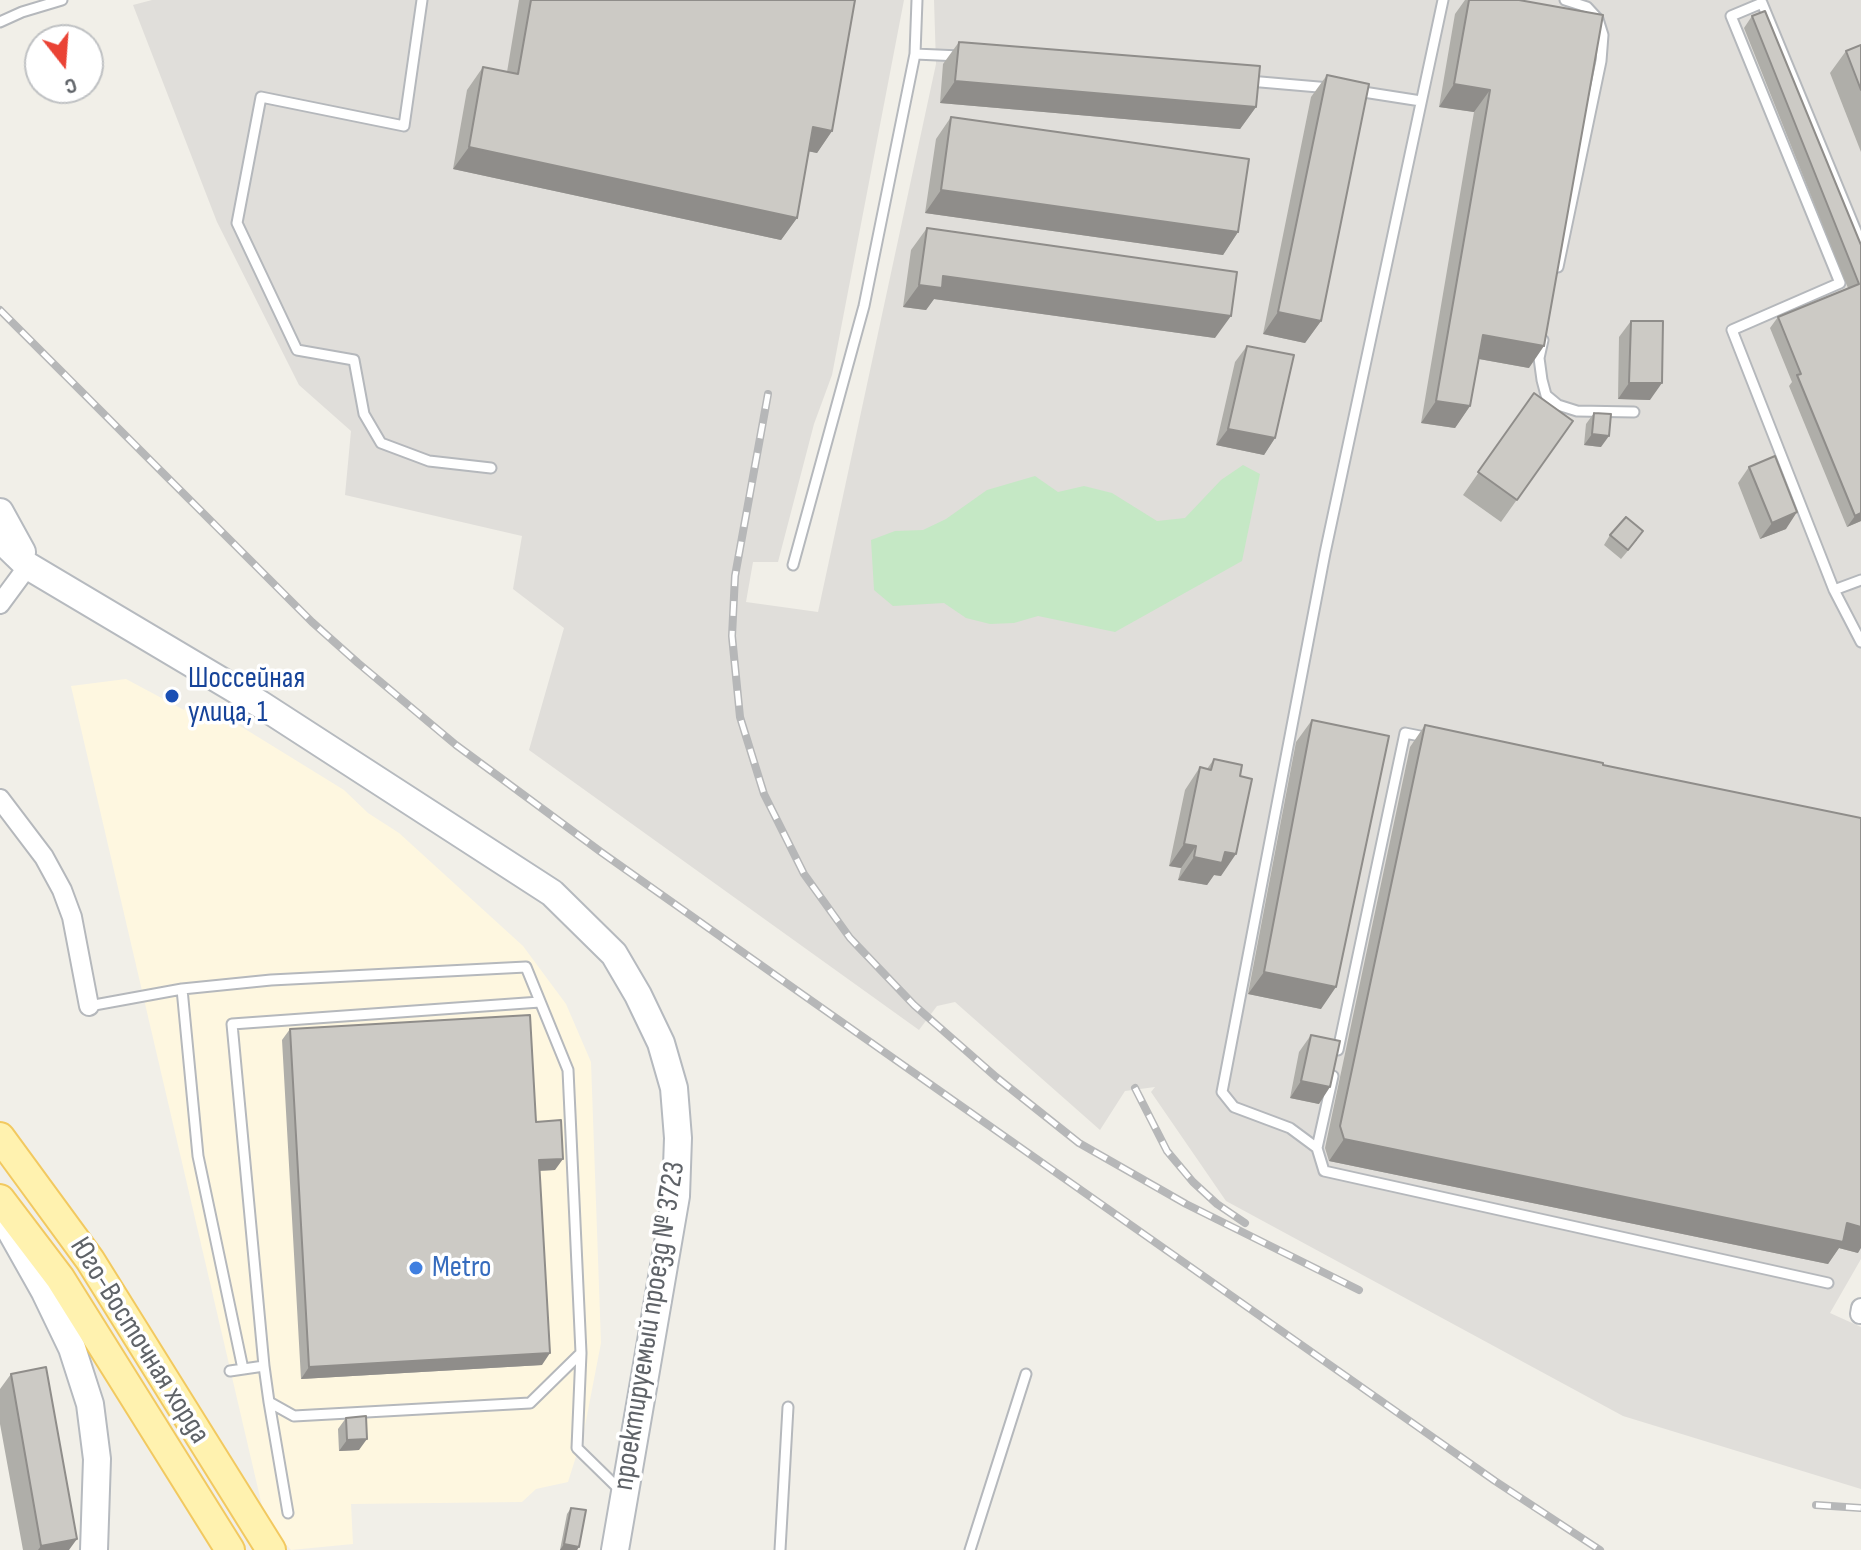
<!DOCTYPE html>
<html>
<head>
<meta charset="utf-8">
<style>
  body { margin:0 }
  #map { position:relative; width:1861px; height:1550px; overflow:hidden; background:#f1efe8; font-family:"Sofia Sans Condensed",sans-serif }
  canvas { display:block }
  .north { position:absolute; left:24px; top:24px; width:80px; height:80px; box-sizing:border-box; background:#fff; border:2px solid #bfc1c3; border-radius:50%; rotate:163deg; font-size:22px; font-weight:700; line-height:32px; text-align:center; color:#5f6368 }
  .north::after { content:''; display:block; margin:auto; width:28px; height:36px; background:#ea4335; clip-path:polygon(50% 0,100% 100%,50% 72%,0 100%) }
</style>
</head>
<body>
<div id="map">
<canvas width="1861" height="1550"></canvas>
<div class="north">С</div>
</div>
<script>
const ctx = document.querySelector('canvas').getContext('2d');
ctx.lineJoin = 'round';
function fill(path, color) { ctx.fillStyle = color; ctx.fill(path, 'evenodd'); }
const poly = rows => new Path2D(rows.map(r => 'M' + r).join(''));
function trace(path, color, width, dash) { ctx.strokeStyle = color; ctx.lineWidth = width; ctx.lineCap = dash ? 'butt' : 'round'; ctx.setLineDash(dash || []); ctx.stroke(path); }
function label(font, color, halo, rows, align = 'center') {
  ctx.font = font + ' "Sofia Sans Condensed",sans-serif'; ctx.lineWidth = 7; ctx.setLineDash([]); ctx.textBaseline = 'middle'; ctx.strokeStyle = halo; ctx.fillStyle = color; for (const [text, x, y, turn = 0] of rows) {
    ctx.save(); ctx.translate(x, y); ctx.rotate((+turn || 0) * Math.PI / 180); ctx.textAlign = isNaN(turn) ? turn : align; if (halo) ctx.strokeText(text, 0, 0); ctx.fillText(text, 0, 0); ctx.restore();
  }
}
fill(poly([
  [126,679,184,710,188,702,224,716,344,790,368,813,399,833,523,946,566,1004,591,1062,601,1343,584,1431,568,1482,536,1489,522,1502,351,1504,353,1544,291,1550,266,1523,71,686]
]), '#fef7e0');
fill(poly([
  [152,0,904,0,832,375,814,424,778,562,753,562,746,602,818,612,936,64,934,0,1861,0,1861,1259,1830,1313,1861,1327,1861,1489,1623,1416,1226,1201,1151,1092,1155,1087,1125,1091,1100,1130,955,1002,937,1006,919,1030,529,750,564,628,513,589,522,536,345,495,351,431,299,385,217,222,133,5]
]), '#e0deda');
fill(poly([
  [1243,465,1260,474,1242,561,1115,632,1038,616,1014,623,990,624,966,618,944,603,893,606,874,590,871,540,895,531,923,530,946,519,987,490,1035,476,1058,492,1084,486,1112,493,1157,521,1185,518,1221,480]
]), '#c5e8c5');
const service = poly([
  [422,0,404,126,261,97,237,223,297,350,354,360,364,414,381,443,429,461,491,468],
  [1443,0,1325,553,1222,1092,1234,1107,1290,1128,1317,1148,1324,1171,1828,1283],
  [0,22,22,12,62,0],
  [915,54,960,56],
  [1249,81,1330,88],
  [1357,91,1421,101],
  [1861,243,1762,3,1731,16,1840,283,1732,330,1834,590,1861,642],
  [1558,267,1601,61,1603,35,1598,19,1587,7,1565,0],
  [1543,340,1539,358,1542,380,1546,395,1558,405,1577,411,1634,412],
  [793,565,864,306,915,54,917,0],
  [1834,590,1861,580],
  [182,989,198,1156,243,1369],
  [89,1006,182,989,271,980,526,967,568,1070,581,1353,530,1403,294,1416,269,1402,288,1513],
  [1338,1050,1405,733,1430,738],
  [1317,1148,1333,1076],
  [581,1353,577,1448,621,1491],
  [264,1366,269,1402],
  [230,1371,264,1366,232,1024,540,1002],
  [780,1550,788,1407],
  [970,1550,1026,1374]
]);
const minor = poly([
  [0,604,28,566],
  [0,799,44,857,62,890,72,917,89,1006],
  [1860,1314,1861,1308]
]);
const secondary = poly([
  [0,512,22,552],
  [0,539,28,566,260,704,552,893,614,954,638,995,661,1043,674,1088,678,1138,676,1196,615,1550],
  [4,1219,45,1292,72,1348,90,1404,97,1459,94,1550]
]);
const primary = poly([
  [0,1137,90,1260,271,1550],
  [0,1199,60,1278,230,1550]
]);
trace(service, '#b5b8bc', 13);
trace(minor, '#b5b8bc', 22);
trace(secondary, '#b6babf', 30);
trace(primary, '#f2c960', 32);
trace(service, '#fff', 9);
trace(minor, '#fff', 18);
trace(secondary, '#fff', 26);
trace(primary, '#fff2af', 28);
const rail = poly([
  [0,310,312,622,358,663,456,745,601,852,799,992,1495,1481,1600,1550],
  [768,394,735,576,732,636,740,717,764,794,804,874,850,938,914,1005,996,1077,1079,1143,1186,1204,1359,1290],
  [1135,1088,1167,1151,1193,1182,1217,1204,1245,1223],
  [1816,1505,1861,1508]
]);
trace(rail, '#b6b7b8', 8);
trace(rail, '#fff', 5, [15]);
fill(poly([
  [519,0,855,0,832,131,817,153,808,151,797,218,781,240,453,169,467,90,483,67,507,72],
  [1465,0,1519,0,1529,368,1479,359,1470,406,1455,428,1421,423,1474,112,1439,107,1455,14],
  [1752,16,1861,245,1861,521,1847,527,1789,386,1792,382,1770,328,1778,317,1848,288,1744,28],
  [959,42,1256,107,1240,129,940,103,943,64],
  [1861,45,1861,152,1830,73,1846,51],
  [1327,75,1321,321,1305,343,1263,334,1311,97],
  [951,117,1238,232,1223,255,925,213,936,139],
  [927,228,1215,338,934,299,926,310,903,307,911,250],
  [1631,321,1650,400,1618,399,1619,337],
  [1247,346,1275,438,1264,455,1216,445,1235,362],
  [1534,393,1573,421,1501,522,1463,495],
  [1594,413,1601,447,1584,445,1586,424],
  [1749,467,1786,529,1760,539,1738,483],
  [1610,535,1637,540,1621,559,1604,545],
  [1312,720,1321,1009,1248,994,1296,742],
  [1425,725,1603,765,1858,1253,1839,1248,1828,1264,1329,1161,1325,1148,1410,747],
  [1214,759,1221,876,1214,875,1207,885,1178,880,1181,868,1169,866,1185,790,1200,767,1207,769],
  [290,1029,536,1122,555,1170,539,1171,542,1365,301,1379,282,1040],
  [1311,1035,1319,1104,1290,1098,1299,1052],
  [11,1374,69,1550,23,1550,0,1424,0,1389],
  [346,1418,359,1450,339,1451,338,1429],
  [571,1508,579,1547,577,1550,560,1550,567,1514]
]), '#afaea9');
fill(poly([
  [955,81,1256,107,1240,129,940,103],
  [1454,84,1490,90,1474,112,1439,107],
  [813,127,832,131,817,153,797,149],
  [469,147,797,218,781,240,453,169],
  [941,190,1238,232,1223,255,925,213],
  [943,276,1231,316,1215,338,934,299,926,310,903,307,919,285],
  [1278,312,1321,321,1305,343,1263,334],
  [1483,335,1544,346,1529,368,1468,357],
  [1629,383,1662,383,1650,400,1618,399],
  [1436,401,1470,406,1455,428,1421,423],
  [1228,429,1275,438,1264,455,1216,445],
  [1592,434,1609,436,1601,447,1584,445],
  [1797,512,1786,529,1760,539,1772,523],
  [1861,513,1861,521,1847,527,1855,516],
  [1184,844,1196,846,1181,868,1169,866],
  [1225,852,1236,854,1221,876,1214,875,1207,885,1178,880,1194,857],
  [1264,972,1336,987,1321,1009,1248,994],
  [1301,1081,1330,1087,1319,1104,1290,1098],
  [1344,1139,1847,1223,1861,1227,1861,1248,1858,1253,1839,1248,1828,1264,1329,1161],
  [563,1159,555,1170,531,1171,539,1160],
  [550,1353,542,1365,301,1379,309,1367],
  [367,1439,359,1450,339,1451,347,1440],
  [77,1539,69,1550,38,1550,41,1546],
  [564,1544,579,1547,577,1550,560,1550]
]), '#8f8d8a');
const building = poly([
  [531,0,855,0,832,131,813,127,797,218,469,147,483,67,518,74,531,0],
  [1469,0,1519,0,1603,15,1544,346,1483,335,1470,406,1436,401,1490,90,1454,84,1469,0],
  [1765,11,1861,245,1861,513,1855,516,1797,375,1801,374,1778,317,1859,284,1752,16,1765,11],
  [959,42,1260,66,1256,107,955,81,959,42],
  [1861,45,1861,90,1846,51,1861,45],
  [1327,75,1369,84,1321,321,1278,312,1327,75],
  [951,117,1249,159,1238,232,941,190,951,117],
  [927,228,1237,272,1231,316,943,276,942,288,919,285,927,228],
  [1631,321,1663,321,1662,383,1629,383,1631,321],
  [1247,346,1294,355,1275,438,1228,429,1247,346],
  [1534,393,1573,421,1517,500,1478,472,1534,393],
  [1594,413,1611,414,1609,436,1592,434,1594,413],
  [1775,456,1797,512,1772,523,1749,467,1775,456],
  [1626,517,1643,531,1628,550,1610,535,1626,517],
  [1312,720,1389,736,1336,987,1264,972,1312,720],
  [1425,725,1603,763,1603,765,1861,818,1861,1227,1847,1223,1843,1242,1344,1139,1340,1126,1425,725],
  [1214,759,1242,765,1240,776,1252,779,1236,854,1225,852,1222,863,1194,857,1196,846,1184,844,1200,767,1211,770,1214,759],
  [530,1015,536,1122,561,1120,563,1159,539,1160,550,1353,309,1367,290,1029,530,1015],
  [1311,1035,1340,1041,1330,1087,1301,1081,1311,1035],
  [46,1367,77,1539,41,1546,11,1374,46,1367],
  [366,1416,367,1439,347,1440,346,1418,366,1416],
  [571,1508,586,1510,579,1547,564,1544,571,1508]
]);
fill(building, '#cccac5');
trace(building, '#8f8d8a', 2);
for (const [x, y, r, color] of [
  [172,696,8,"#1a4fb4"],
  [416,1268,8,"#3f7fe0"]
]) { const dot = new Path2D(); dot.arc(x, y, r, 0, 2 * Math.PI); ctx.fillStyle = color; ctx.fill(dot); trace(dot, '#fff', 3); }
label('30px', '#164399', '#fff', [
  ["Шоссейная",188,679],
  ["улица, 1",188,713]
], 'left');
label('30px', '#366cbe', '#fff', [
  ["Metro",432,1268]
], 'left');
label('30px', '#5f6368', '#fff', [
  ["проектируемый проезд № 3723",650,1326,-81],
  ["Юго-Восточная хорда",139,1341,58]
]);
</script>
</body>
</html>
